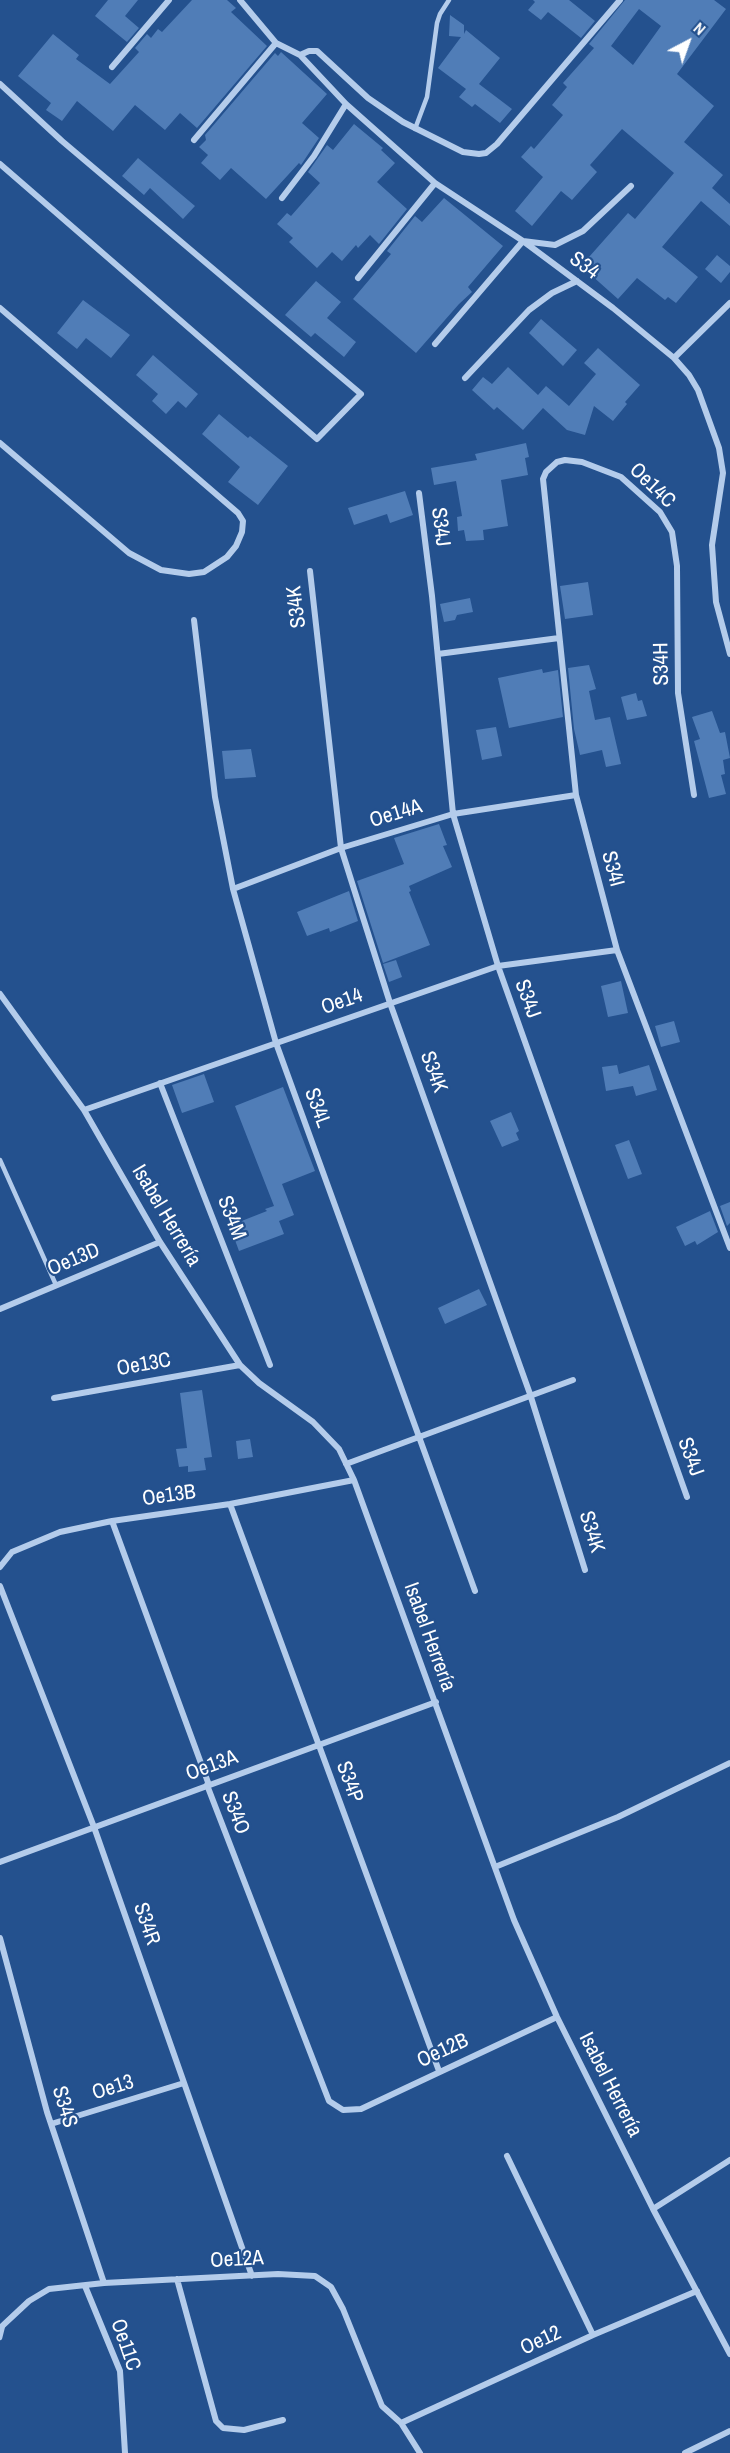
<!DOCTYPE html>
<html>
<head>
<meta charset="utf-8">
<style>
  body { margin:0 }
  #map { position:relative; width:730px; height:2453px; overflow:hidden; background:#24518e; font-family:"Archivo Narrow",sans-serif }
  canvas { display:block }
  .north { position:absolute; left:658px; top:12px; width:60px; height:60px; -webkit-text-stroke:4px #24518e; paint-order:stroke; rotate:41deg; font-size:16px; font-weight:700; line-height:24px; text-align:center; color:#fff }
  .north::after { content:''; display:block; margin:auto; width:21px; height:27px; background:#fff; clip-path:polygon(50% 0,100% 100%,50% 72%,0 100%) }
</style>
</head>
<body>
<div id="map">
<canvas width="730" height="2453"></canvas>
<div class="north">N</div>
</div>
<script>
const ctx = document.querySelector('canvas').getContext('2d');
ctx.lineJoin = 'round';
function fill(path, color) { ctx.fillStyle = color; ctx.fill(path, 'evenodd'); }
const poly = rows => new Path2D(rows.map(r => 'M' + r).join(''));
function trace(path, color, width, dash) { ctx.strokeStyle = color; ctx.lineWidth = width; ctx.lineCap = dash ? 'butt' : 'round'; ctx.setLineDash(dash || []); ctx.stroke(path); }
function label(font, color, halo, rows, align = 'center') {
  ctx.font = font + ' "Archivo Narrow",sans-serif'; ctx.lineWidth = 4.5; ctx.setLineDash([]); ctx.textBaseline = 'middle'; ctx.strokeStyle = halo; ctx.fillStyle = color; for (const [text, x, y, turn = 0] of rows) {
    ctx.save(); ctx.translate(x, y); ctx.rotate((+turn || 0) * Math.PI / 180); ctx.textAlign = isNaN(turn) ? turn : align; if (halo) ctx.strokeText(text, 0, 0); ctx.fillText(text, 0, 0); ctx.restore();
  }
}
fill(poly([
  [108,0,138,0,125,16,139,28,127,42,95,16],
  [192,0,227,0,236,8,231,12,267,46,197,128,180,113,165,130,135,105,113,131,77,101,62,121,46,110,51,103,18,76,53,34,79,55,76,59,110,84,139,52,135,48,147,34,151,38,158,29,162,32],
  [533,0,569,0,595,21,581,38,548,12,541,20,528,10,535,2],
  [625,0,714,0,726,9,677,74,714,106,684,142,723,175,712,188,730,204,730,226,701,201,662,247,698,277,676,303,668,297,665,300,637,278,618,299,581,266,628,213,635,219,674,173,622,129,590,165,597,172,572,200,561,191,532,226,515,211,543,177,521,157,531,146,534,149,563,115,552,105,567,87,563,83,594,48,589,44],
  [639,9,661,26,633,65,611,46],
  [450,15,464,25,464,34,466,30,500,58,479,84,512,109,500,123,475,104,472,107,459,97,466,89,438,68,461,37,449,36],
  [281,52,327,94,302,123,319,138,301,165,299,163,266,199,231,168,220,180,201,163,208,155,199,147,206,140,205,135,275,53,278,56],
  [354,124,383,148,381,150,395,163,377,182,407,209,379,244,370,235,358,248,356,245,342,261,332,252,317,268,289,242,293,238,277,224,287,213,291,216,320,183,308,172,327,145,333,150],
  [138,158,195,206,183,219,150,188,144,195,122,176],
  [444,198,503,246,468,287,472,292,459,304,416,353,353,299,391,254,387,251,415,216,422,222],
  [717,255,730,266,730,272,721,283,705,269],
  [316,281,341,302,327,318,356,342,344,357,315,333,311,337,285,315],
  [83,300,130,335,111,358,86,338,77,349,57,333],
  [541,319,577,350,563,366,529,333],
  [598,348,640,385,625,402,627,404,613,421,594,406,585,435,567,430,543,408,523,430,497,407,494,410,472,390,483,377,492,384,508,367,538,395,546,386,569,406,596,374,584,363],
  [153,355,198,394,186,408,178,401,166,414,152,401,158,394,136,375],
  [219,414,248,438,250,436,288,466,258,505,228,482,240,467,202,434],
  [526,443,529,457,525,458,528,475,501,480,508,526,483,530,484,540,466,541,464,530,458,531,457,517,462,516,456,481,434,485,431,468,477,460,475,454],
  [405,491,413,515,390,523,387,514,354,525,348,508],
  [588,582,593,615,565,619,560,586],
  [470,598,473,612,457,615,455,620,444,622,440,604],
  [589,665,596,689,589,691,595,720,610,717,621,764,606,767,602,750,580,755,574,729,568,668],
  [542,669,543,673,558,670,563,717,509,728,498,678],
  [636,693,638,701,642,700,647,716,627,720,621,697],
  [712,711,720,733,725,732,730,758,723,760,725,774,721,775,726,794,709,798,694,741,700,739,692,717],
  [496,727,502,756,482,760,476,730],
  [251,749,256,777,225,779,222,751],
  [439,824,447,845,443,846,452,867,409,886,411,891,409,892,430,945,383,963,357,881,404,864,394,838],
  [349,891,358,921,330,932,329,928,307,936,297,912],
  [396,960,402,977,389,982,383,964],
  [621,981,628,1013,608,1017,601,986],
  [674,1021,680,1042,661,1047,655,1026],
  [617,1065,619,1074,649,1065,657,1090,636,1096,633,1086,606,1091,602,1067],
  [204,1074,214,1102,182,1113,172,1085],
  [283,1087,315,1171,282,1184,294,1215,279,1221,284,1234,239,1251,232,1232,241,1229,239,1222,267,1211,265,1209,274,1206,235,1106],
  [511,1112,519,1131,516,1133,519,1140,502,1147,490,1121],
  [629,1140,642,1174,628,1179,615,1145],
  [730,1202,730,1223,727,1226,720,1206],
  [710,1211,718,1232,697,1245,695,1241,685,1246,676,1227],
  [479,1289,487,1305,445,1324,438,1308],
  [202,1390,212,1457,204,1458,206,1470,188,1472,188,1466,179,1467,176,1449,187,1448,180,1393],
  [250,1439,253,1457,238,1459,236,1441]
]), '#507db7');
trace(poly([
  [415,129,427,97,437,23,440,14,449,0],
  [0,1160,56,1285],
  [0,2338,3,2326]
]), '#b4cceb', 4.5);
trace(poly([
  [240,0,276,43,300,55,346,104,435,183,523,241,613,308,674,358,689,375,698,390,719,448,723,473,712,545,716,602,730,654],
  [300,55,309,51,317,51,368,98,403,122,463,152,479,154,486,153,497,144,620,0],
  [112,67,169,0],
  [0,84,62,141,361,394,317,439,0,164],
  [194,140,276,43],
  [282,198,314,156,346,104],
  [358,278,435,183],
  [0,308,238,513,243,521,242,532,236,546,227,557,204,572,189,574,161,570,129,553,0,443],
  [435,344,523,241,555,245,583,231,631,186],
  [674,358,730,303],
  [465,378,529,310,552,293,577,281],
  [419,493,432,596,453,814,498,966,687,1497],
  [310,571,341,848,390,1003,530,1394,585,1570],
  [194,620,215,797,233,889,276,1043,475,1591],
  [438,654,559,638],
  [694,795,678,693,677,566,672,532,660,512,621,477,582,462,565,460,557,462,546,472,543,479,576,795,617,950,730,1248],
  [233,889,341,848,453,814,576,795],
  [0,994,84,1110,160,1242,240,1365,259,1383,313,1422,339,1449,354,1480,514,1920,557,2017,653,2209,730,2354],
  [160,1083,270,1365],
  [84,1110,498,966,617,950],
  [0,1309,160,1242],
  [54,1398,240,1365],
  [346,1464,573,1380],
  [230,1504,439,2071],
  [112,1521,209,1785,207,1785,329,2101,343,2110,361,2109,557,2017],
  [0,1567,12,1552,60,1532,112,1521,230,1504,354,1480],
  [0,1586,94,1827,252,2276],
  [0,1862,436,1702],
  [495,1867,618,1817,730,1763],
  [0,1938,47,2112,104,2283],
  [51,2124,184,2083],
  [507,2156,593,2335],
  [653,2209,730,2160],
  [177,2279,216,2421,223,2428,244,2430,283,2420],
  [85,2286,120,2371,125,2453],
  [0,2328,29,2301,49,2289,104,2283,278,2274,315,2276,331,2287,343,2309,382,2406,401,2423,420,2453],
  [401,2423,593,2335,697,2291],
  [685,2453,730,2431]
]), '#b4cceb', 6);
label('21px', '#fff', '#24518e', [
  ["S34",584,266,37],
  ["Oe14C",652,486,44],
  ["S34J",440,527,83],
  ["S34K",297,607,-97],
  ["S34H",662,664,-91],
  ["Oe14A",396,814,-17],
  ["S34I",612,869,75],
  ["S34J",527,999,70],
  ["Oe14",342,1002,-19],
  ["S34K",433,1072,70],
  ["S34L",317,1108,70],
  ["Isabel Herrería",166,1216,59],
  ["S34M",231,1218,69],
  ["Oe13D",74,1260,-23],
  ["Oe13C",144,1365,-10],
  ["S34J",690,1457,70],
  ["Oe13B",169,1496,-8],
  ["S34K",591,1532,73],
  ["Isabel Herrería",429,1637,70],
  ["Oe13A",212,1766,-20],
  ["S34P",349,1782,70],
  ["S34O",235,1813,69],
  ["S34R",146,1924,71],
  ["Oe12B",443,2051,-25],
  ["Isabel Herrería",610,2085,63],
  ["Oe13",113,2088,-17],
  ["S34S",64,2107,73],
  ["Oe12A",237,2260,-3],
  ["Oe12",541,2341,-25],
  ["Oe11C",125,2345,71]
]);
</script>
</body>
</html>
